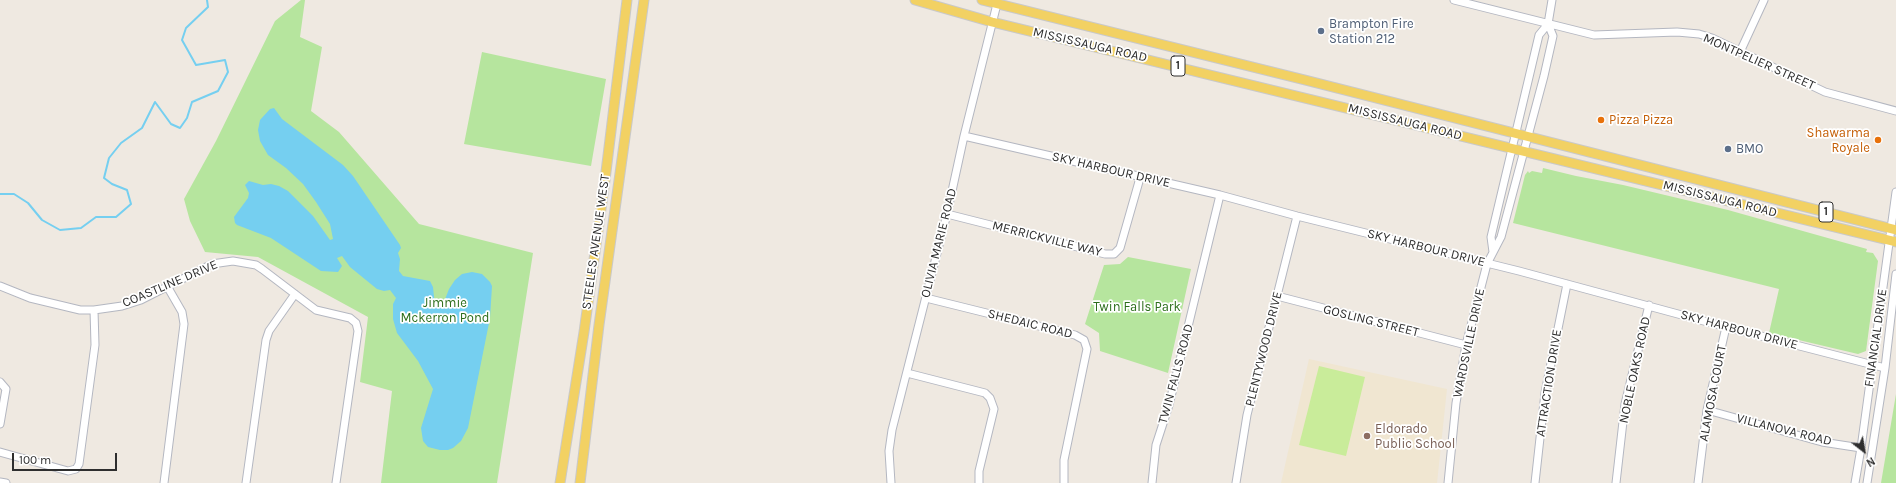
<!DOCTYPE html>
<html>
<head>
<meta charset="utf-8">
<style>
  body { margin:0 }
  #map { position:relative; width:1896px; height:483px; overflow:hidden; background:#efe9e1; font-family:Karla,sans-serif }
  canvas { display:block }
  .north { position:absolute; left:1844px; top:431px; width:40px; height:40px; -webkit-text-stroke:3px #fff; paint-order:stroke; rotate:149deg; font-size:11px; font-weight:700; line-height:16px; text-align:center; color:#2e2e2e }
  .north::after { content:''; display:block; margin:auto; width:14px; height:18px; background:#2e2e2e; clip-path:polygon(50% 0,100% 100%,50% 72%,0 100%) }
  .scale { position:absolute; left:12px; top:453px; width:105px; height:18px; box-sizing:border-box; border:2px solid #2e2e2e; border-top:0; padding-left:5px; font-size:12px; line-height:14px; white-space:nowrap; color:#2e2e2e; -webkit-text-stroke:3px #fff; paint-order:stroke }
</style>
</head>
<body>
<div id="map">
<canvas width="1896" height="483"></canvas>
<div class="north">N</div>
<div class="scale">100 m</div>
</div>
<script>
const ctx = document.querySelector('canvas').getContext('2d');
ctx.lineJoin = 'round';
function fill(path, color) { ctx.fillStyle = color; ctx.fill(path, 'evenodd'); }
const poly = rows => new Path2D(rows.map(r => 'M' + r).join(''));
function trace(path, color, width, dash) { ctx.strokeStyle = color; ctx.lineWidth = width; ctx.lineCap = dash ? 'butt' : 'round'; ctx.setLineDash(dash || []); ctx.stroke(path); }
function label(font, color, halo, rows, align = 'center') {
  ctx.font = font + ' Karla,sans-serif'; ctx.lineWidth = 3.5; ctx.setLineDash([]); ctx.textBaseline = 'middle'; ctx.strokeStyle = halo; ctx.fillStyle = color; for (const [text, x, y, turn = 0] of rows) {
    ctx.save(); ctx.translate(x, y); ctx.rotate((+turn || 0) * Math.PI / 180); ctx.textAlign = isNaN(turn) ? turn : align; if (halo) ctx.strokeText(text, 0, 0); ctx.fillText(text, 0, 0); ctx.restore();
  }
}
fill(poly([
  [1309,359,1447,389,1437,483,1281,483]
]), '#f0e6d1');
fill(poly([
  [301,0,305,0,300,37,322,47,311,111,339,132,419,224,533,253,497,483,381,483,392,391,360,382,368,317,258,257,205,252,190,221,184,199,216,141,275,21],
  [482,52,606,79,591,166,464,144],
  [1543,168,1576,176,1623,185,1728,210,1867,249,1866,252,1873,253,1878,261,1866,351,1858,354,1769,333,1779,289,1513,223,1525,175,1528,171,1529,173,1532,171,1542,173],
  [1128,257,1191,269,1168,373,1100,351,1099,333,1085,324,1104,265,1120,264],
  [1896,394,1896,483,1881,483]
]), '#b6e59e');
fill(poly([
  [1319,366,1365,377,1346,456,1299,445]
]), '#c9ec9a');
fill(poly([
  [274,108,282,119,343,165,353,176,400,245,401,248,398,253,400,259,399,271,403,276,430,281,433,287,435,306,438,308,442,307,449,289,455,280,462,274,472,272,482,274,490,282,492,286,490,318,468,428,461,441,453,448,448,450,440,450,428,447,423,441,421,428,433,389,418,361,397,333,393,319,393,304,396,298,390,290,384,291,377,289,350,267,342,256,337,258,342,266,338,272,321,271,271,238,237,225,235,223,234,217,248,198,249,193,245,185,249,181,263,185,271,184,279,186,288,191,313,216,330,240,333,239,330,224,316,202,303,184,286,168,268,155,260,141,258,130,260,120,270,109]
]), '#75cff0');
trace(poly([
  [0,194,14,194,28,203,42,220,60,230,81,228,96,217,116,217,131,204,127,190,112,184,104,178,109,158,121,143,142,128,155,102,171,124,180,128,187,118,192,102,218,91,228,72,225,60,196,65,182,40,186,28,208,7,207,0]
]), '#75cff0', 2);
const minor = poly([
  [1454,0,1594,35,1677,32,1699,34,1712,38,1825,92,1896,111],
  [1740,52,1764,0],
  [964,136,1220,195,1297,216,1519,271,1726,327,1885,368],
  [947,214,1105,254,1114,254,1120,248,1140,178],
  [1493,252,1491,237,1530,73,1539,35,1548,24],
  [0,286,30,298,80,310,94,310,122,306,141,300,212,264,233,261,256,265,262,269,316,310,350,318,356,323,358,331,336,483],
  [1277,296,1466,345],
  [926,298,1075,335,1084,340,1087,349,1064,460,1064,483],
  [907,373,985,393,990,398,994,409,979,471,979,483],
  [0,382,6,389,0,424],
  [1707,410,1822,442,1861,448],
  [0,452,68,471,76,469,79,464,95,345,94,310],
  [0,482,6,483],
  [164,483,184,324,182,312,167,286],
  [246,483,266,340,269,331,295,294],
  [891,483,889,451,892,430,947,214,964,136,997,4],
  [1152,483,1156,445,1169,405,1220,195],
  [1236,483,1247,415,1297,216],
  [1448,483,1456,403,1466,345,1487,264,1501,237,1544,76,1553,36,1548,24,1552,0],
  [1535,483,1545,393,1567,284],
  [1616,483,1625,404,1649,305],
  [1698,483,1707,410,1726,327],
  [1855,483,1861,448,1896,192],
  [1867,483,1885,368,1896,274]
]);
const major = poly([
  [915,0,992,22,1896,242],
  [982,0,1305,80,1896,230],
  [560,483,584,332,605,180,627,0],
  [580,483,599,325,644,0]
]);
trace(minor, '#b4b7c1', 9);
trace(major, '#c9c9c9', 11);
trace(minor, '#fff', 7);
trace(major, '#f2d163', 9);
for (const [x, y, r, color] of [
  [1321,31,4,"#5c6f8a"],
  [1601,120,4,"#e8710a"],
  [1878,140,4,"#e8710a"],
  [1728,149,4,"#5c6f8a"],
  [1367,436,4,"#8d6e63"]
]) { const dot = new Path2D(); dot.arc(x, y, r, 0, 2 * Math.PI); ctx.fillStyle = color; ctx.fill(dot); trace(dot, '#fff', 1.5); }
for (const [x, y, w] of [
  [1178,66,14],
  [1826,212,14]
]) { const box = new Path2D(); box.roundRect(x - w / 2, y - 10, w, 20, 3); ctx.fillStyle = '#fff'; ctx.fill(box); trace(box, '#2e2e2e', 1); }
label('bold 12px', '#2e2e2e', null, [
  ["1",1178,66],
  ["1",1826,212]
]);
label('13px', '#4e5e75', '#fff', [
  ["Brampton Fire",1329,24],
  ["Station 212",1329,39],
  ["BMO",1736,149]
], 'left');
label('13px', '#2e2e2e', '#fff', [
  ["MISSISSAUGA ROAD",1090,45,13],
  ["MONTPELIER STREET",1759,62,24],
  ["MISSISSAUGA ROAD",1405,122,14],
  ["SKY HARBOUR DRIVE",1111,170,13],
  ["MISSISSAUGA ROAD",1720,199,14],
  ["MERRICKVILLE WAY",1047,239,14],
  ["STEELES AVENUE WEST",596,242,-82],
  ["OLIVIA MARIE ROAD",939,243,-76],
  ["SKY HARBOUR DRIVE",1426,248,14],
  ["COASTLINE DRIVE",170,284,-23],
  ["GOSLING STREET",1371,321,14],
  ["SHEDAIC ROAD",1030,324,14],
  ["SKY HARBOUR DRIVE",1739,330,15],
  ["FINANCIAL DRIVE",1876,338,-82],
  ["WARDSVILLE DRIVE",1469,343,-78],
  ["PLENTYWOOD DRIVE",1264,349,-76],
  ["NOBLE OAKS ROAD",1635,370,-78],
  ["TWIN FALLS ROAD",1176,374,-75],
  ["ATTRACTION DRIVE",1549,383,-81],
  ["ALAMOSA COURT",1713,393,-79],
  ["VILLANOVA ROAD",1784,430,14]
]);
label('13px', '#c56008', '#fff', [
  ["Pizza Pizza",1609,120],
  ["Shawarma",1870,133,"right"],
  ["Royale",1870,148,"right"]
], 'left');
label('13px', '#2c6e1b', '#fff', [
  ["Jimmie",445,303],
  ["Mckerron Pond",445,318],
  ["Twin Falls Park",1137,307]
]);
label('13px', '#785e54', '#fff', [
  ["Eldorado",1375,429],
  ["Public School",1375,444]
], 'left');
</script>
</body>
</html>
